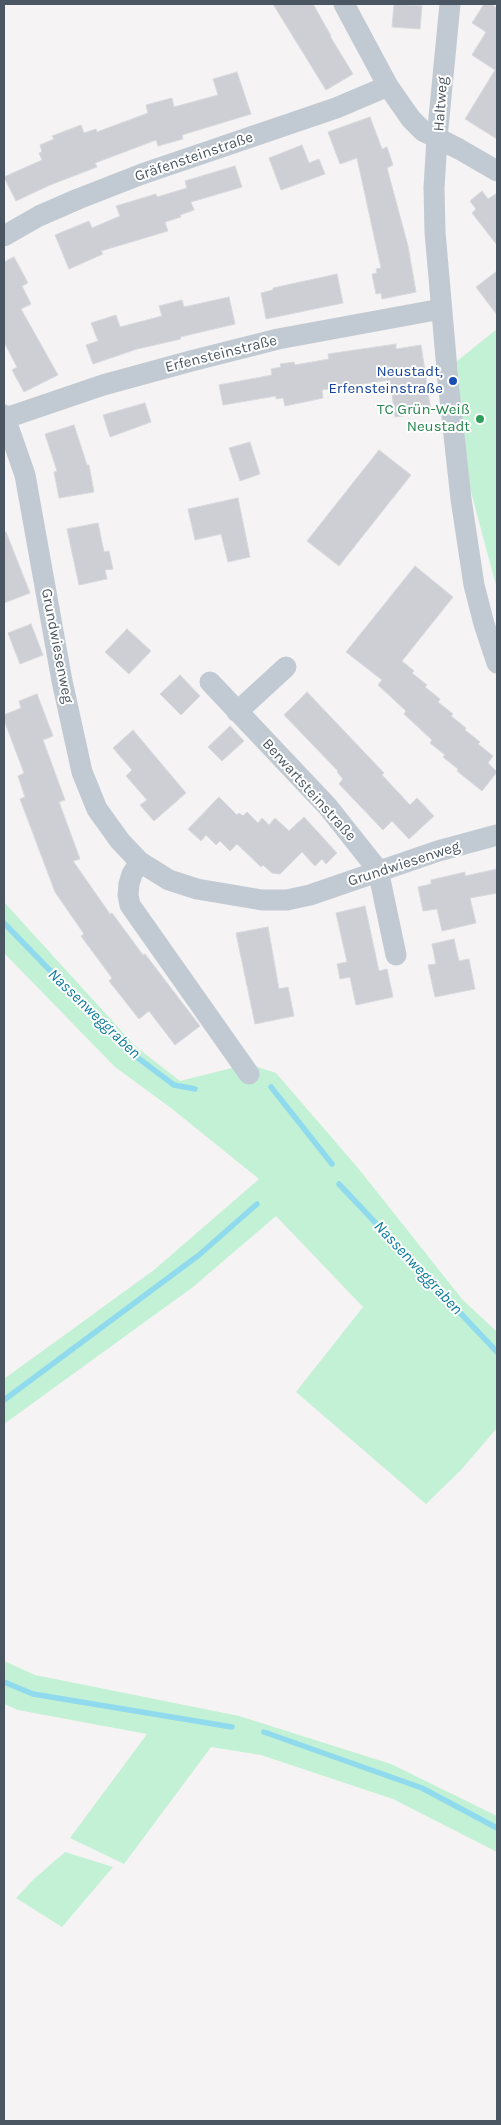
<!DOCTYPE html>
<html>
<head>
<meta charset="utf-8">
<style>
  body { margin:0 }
  #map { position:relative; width:501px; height:2125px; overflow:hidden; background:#f5f3f3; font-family:Karla,sans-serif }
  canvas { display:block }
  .frame { position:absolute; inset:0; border:5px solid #4a5661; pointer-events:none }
</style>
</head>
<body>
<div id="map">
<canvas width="501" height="2125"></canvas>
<div class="frame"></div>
</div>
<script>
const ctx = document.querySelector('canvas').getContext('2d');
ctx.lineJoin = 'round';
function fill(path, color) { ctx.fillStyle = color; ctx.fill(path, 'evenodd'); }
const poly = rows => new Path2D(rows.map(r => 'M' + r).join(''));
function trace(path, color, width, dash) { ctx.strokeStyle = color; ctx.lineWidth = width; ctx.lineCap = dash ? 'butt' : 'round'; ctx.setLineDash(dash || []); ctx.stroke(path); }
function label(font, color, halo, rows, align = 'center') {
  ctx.font = font + ' Karla,sans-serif'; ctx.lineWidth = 4; ctx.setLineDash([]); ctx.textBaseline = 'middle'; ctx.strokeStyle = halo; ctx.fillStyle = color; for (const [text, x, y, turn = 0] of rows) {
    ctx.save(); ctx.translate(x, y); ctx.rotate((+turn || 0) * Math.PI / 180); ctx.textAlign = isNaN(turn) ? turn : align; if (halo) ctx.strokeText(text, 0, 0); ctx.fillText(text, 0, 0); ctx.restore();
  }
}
fill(poly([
  [497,329,497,589,467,477,457,361],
  [4,902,135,1046,180,1081,248,1064,276,1073,358,1168,462,1299,497,1332,497,1428,461,1470,426,1504,296,1392,363,1307,276,1216,193,1287,4,1424,4,1379,154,1270,259,1179,171,1108,115,1067,4,953],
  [4,1661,35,1675,239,1716,391,1764,497,1816,497,1852,393,1799,261,1755,211,1747,124,1864,70,1838,147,1734,18,1710,4,1704],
  [65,1852,113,1867,62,1927,16,1898,34,1879]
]), '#c3f1d5');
trace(poly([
  [4,923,126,1049,174,1085,195,1089],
  [271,1087,332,1164],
  [339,1184,497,1352],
  [4,1400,199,1255,257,1204],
  [4,1682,33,1694,232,1727],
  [264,1732,422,1788,497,1828]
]), '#90daee', 5.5);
const building = poly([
  [273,4,313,4,331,36,330,36,353,74,326,90,273,4],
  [394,4,422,6,420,29,392,27,394,4],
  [484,4,491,4,497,8,497,139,465,119,495,70,472,55,486,32,472,23,484,4],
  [237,72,251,114,182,135,183,139,158,146,156,140,95,163,97,167,50,185,16,201,4,177,42,160,39,153,42,152,40,145,54,139,52,136,81,125,84,133,96,129,97,132,148,113,146,105,172,98,174,107,218,95,213,79,237,72],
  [370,117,382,149,387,147,393,165,387,168,408,246,416,292,382,299,381,293,376,294,372,274,377,273,376,269,381,268,357,158,340,164,328,132,370,117],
  [302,145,309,163,319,159,325,174,281,190,269,158,302,145],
  [235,166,242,187,191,202,194,210,180,215,181,217,165,222,168,231,101,251,103,254,69,269,55,235,89,221,92,228,120,216,116,206,156,194,157,197,187,188,185,181,235,166],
  [482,191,488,199,497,193,497,245,472,213,476,209,470,201,482,191],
  [14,257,28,283,22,286,31,304,21,309,58,375,24,392,12,370,17,367,4,342,4,262,14,257],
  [497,271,497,315,476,287,497,271],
  [337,274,343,303,266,319,261,293,273,290,273,288,337,274],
  [229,297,235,324,180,337,181,339,137,349,93,364,86,345,98,341,91,323,116,315,120,327,162,316,159,306,182,300,184,307,229,297],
  [396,344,396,349,421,345,431,412,395,417,390,380,322,390,323,398,285,406,283,398,276,399,276,396,223,405,219,385,272,375,271,369,281,367,280,364,294,362,295,365,329,359,328,354,396,344],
  [145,403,151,422,110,437,103,415,145,403],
  [74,425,87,465,89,465,94,492,59,498,54,472,57,471,45,434,74,425],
  [250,442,260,474,240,481,229,448,250,442],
  [379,450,411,475,339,566,307,541,379,450],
  [238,498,250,557,228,562,221,534,195,540,188,509,238,498],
  [98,523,104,552,109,551,113,569,105,570,107,579,79,585,67,529,98,523],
  [4,532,6,532,30,593,4,603,4,532],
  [415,566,453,597,402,661,414,671,412,673,427,685,425,687,440,699,438,702,453,714,451,716,466,728,465,730,480,742,478,744,493,756,488,763,497,772,482,791,457,771,458,769,443,757,445,755,430,743,432,740,404,714,406,711,378,685,382,680,346,652,415,566],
  [31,624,43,655,20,664,8,633,31,624],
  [127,629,151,651,129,674,105,652,127,629],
  [180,675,200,696,181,715,160,694,180,675],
  [307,692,384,773,382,775,410,805,417,798,434,816,409,839,392,821,383,830,339,784,343,779,337,772,338,771,284,715,307,692],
  [37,694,53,736,43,740,65,800,59,802,80,859,73,861,110,914,112,913,143,955,145,954,200,1026,175,1045,149,1011,139,1019,109,981,112,978,81,936,84,934,55,892,20,799,25,797,18,776,24,773,4,720,4,715,21,708,19,701,37,694],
  [230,726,244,741,222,761,208,747,230,726],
  [133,730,186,793,154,821,140,805,147,800,126,776,132,770,113,748,133,730],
  [219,797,237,815,239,813,243,816,247,812,258,823,262,818,269,825,275,818,289,831,304,817,337,853,326,864,322,859,315,866,302,852,280,874,272,873,263,865,261,867,237,844,230,851,220,841,216,845,206,835,201,841,188,829,219,797],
  [497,869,497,893,470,898,476,923,442,931,437,909,423,911,418,887,431,884,431,880,465,872,465,876,497,869],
  [365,906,379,971,387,969,393,997,356,1005,350,977,340,979,337,964,347,962,336,913,365,906],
  [268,927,279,989,288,987,294,1016,255,1024,236,933,268,927],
  [454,939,459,961,469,959,475,989,435,997,428,965,436,964,432,944,454,939]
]);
fill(building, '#cdcfd5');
trace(building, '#d7d9de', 1);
trace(poly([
  [344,4,388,86,411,119,423,131,459,149,497,171],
  [450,4,437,138,434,188,435,232,448,381,461,499,474,585,484,624,497,663],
  [4,236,39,216,78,199,142,174,336,108,388,86],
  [4,415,25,475,62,681,82,772,97,809,120,841,140,862,169,880,197,889,262,900,287,900,310,895,438,851,497,835],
  [6,418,103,385,191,361,278,339,441,309],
  [210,682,328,807,378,870,396,955],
  [237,712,286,667],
  [140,862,132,874,129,884,128,895,130,905,249,1074]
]), '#c1cad2', 21);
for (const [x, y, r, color] of [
  [453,381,5,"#1a4fb4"],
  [480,419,5,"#2e9e5b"]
]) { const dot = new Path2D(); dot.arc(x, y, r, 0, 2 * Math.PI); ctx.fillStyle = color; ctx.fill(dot); trace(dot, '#fff', 2); }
label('15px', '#4a5661', '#fff', [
  ["Haltweg",441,104,-86],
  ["Gräfensteinstraße",194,157,-19],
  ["Erfensteinstraße",221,354,-14],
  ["Grundwiesenweg",57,646,79],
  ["Berwartsteinstraße",309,790,48],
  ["Grundwiesenweg",404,864,-18]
]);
label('15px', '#164399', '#fff', [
  ["Neustadt,",443,372],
  ["Erfensteinstraße",443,389]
], 'right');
label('15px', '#27864d', '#fff', [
  ["TC Grün-Weiß",470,410],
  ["Neustadt",470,427]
], 'right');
label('italic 16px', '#0c7c9b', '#fff', [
  ["Nassenweggraben",94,1014,44],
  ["Nassenweggraben",418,1268,47]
]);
</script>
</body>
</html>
